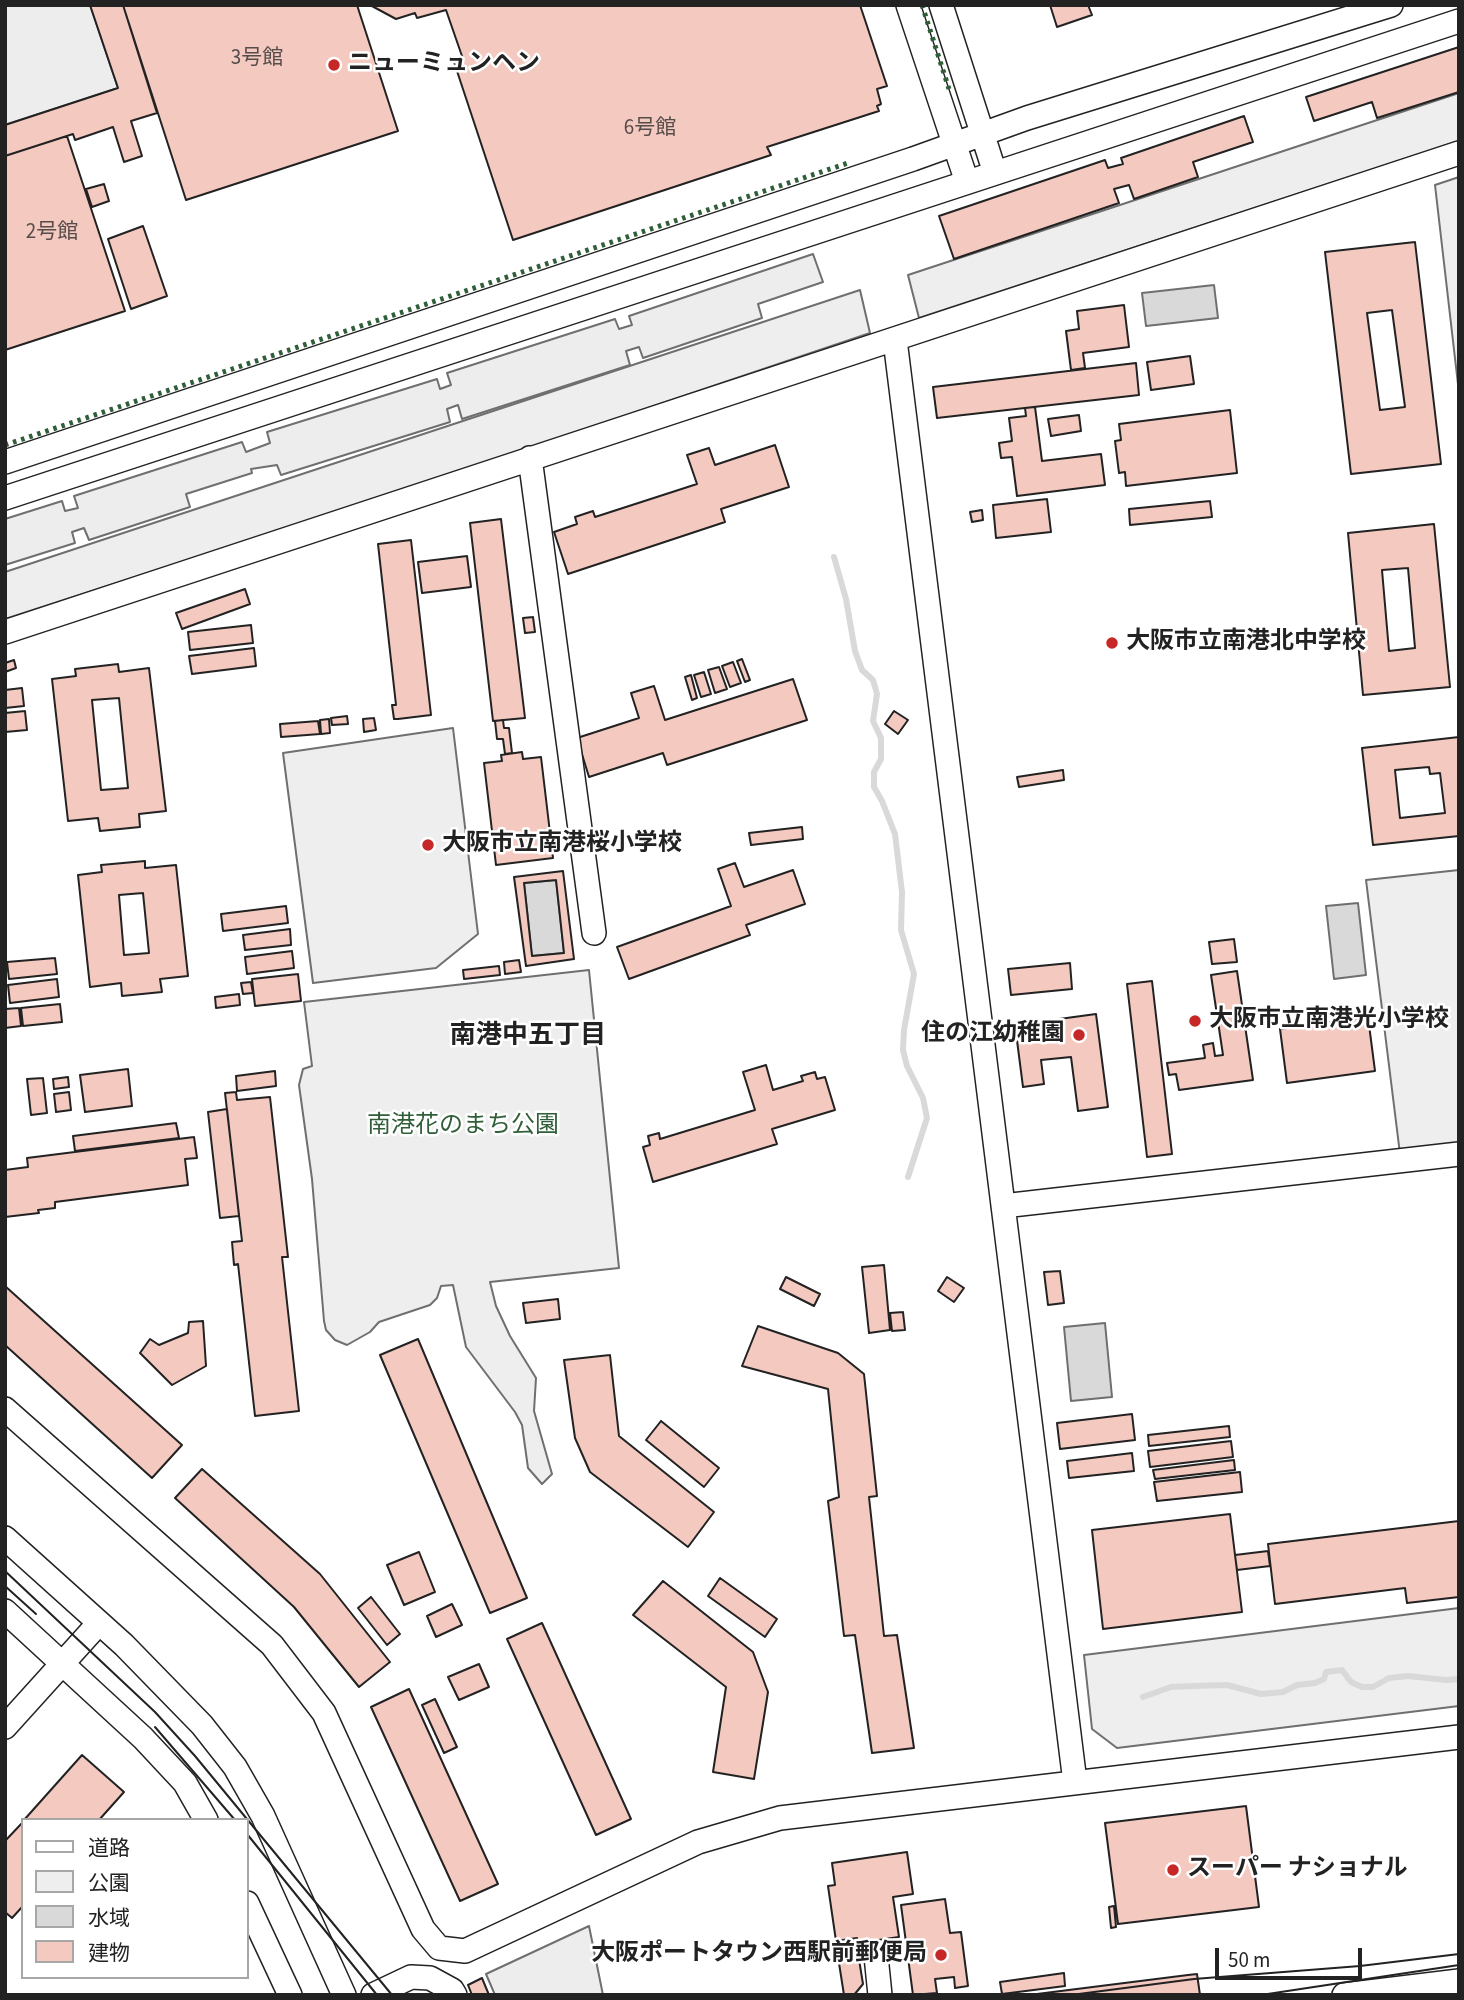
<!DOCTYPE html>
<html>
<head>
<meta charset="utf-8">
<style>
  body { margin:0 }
  #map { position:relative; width:1464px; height:2000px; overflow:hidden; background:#fff; font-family:"Source Sans 3","Noto Sans JP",sans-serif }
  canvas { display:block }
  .frame { position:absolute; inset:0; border:7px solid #222; pointer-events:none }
  .legend { position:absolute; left:21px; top:1818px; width:228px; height:161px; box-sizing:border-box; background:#fff; border:2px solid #a7a7a7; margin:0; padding:9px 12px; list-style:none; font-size:21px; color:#222 }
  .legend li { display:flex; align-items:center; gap:14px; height:35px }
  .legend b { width:35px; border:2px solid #a7a7a7 }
  .scale { position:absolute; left:1215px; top:1948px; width:147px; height:32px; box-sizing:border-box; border:4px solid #222; border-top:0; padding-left:9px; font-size:21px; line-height:24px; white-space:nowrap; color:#222; -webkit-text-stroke:5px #fff; paint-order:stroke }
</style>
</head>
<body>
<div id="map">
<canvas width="1464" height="2000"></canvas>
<div class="frame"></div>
<ul class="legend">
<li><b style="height:9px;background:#fff"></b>道路</li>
<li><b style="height:19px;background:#eee"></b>公園</li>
<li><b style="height:19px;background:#d9d9d9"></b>水域</li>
<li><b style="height:19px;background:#f3c9c0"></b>建物</li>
</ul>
<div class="scale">50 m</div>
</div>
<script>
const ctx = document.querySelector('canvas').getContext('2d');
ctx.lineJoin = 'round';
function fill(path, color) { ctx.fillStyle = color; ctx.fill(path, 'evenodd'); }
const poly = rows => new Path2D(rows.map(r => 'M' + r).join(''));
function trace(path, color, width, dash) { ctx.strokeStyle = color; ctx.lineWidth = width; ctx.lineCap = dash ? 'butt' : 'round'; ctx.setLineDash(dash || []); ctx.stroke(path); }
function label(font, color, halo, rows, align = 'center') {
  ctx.font = font + ' "Source Sans 3","Noto Sans JP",sans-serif'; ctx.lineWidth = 5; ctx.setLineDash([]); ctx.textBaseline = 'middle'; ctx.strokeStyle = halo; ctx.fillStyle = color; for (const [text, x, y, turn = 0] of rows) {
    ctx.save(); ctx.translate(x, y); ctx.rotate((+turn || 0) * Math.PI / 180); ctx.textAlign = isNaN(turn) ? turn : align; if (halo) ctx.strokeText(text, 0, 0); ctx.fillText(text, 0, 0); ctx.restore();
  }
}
const green = poly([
  [1459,93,1459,141,919,318,908,275,1459,93],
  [1459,177,1459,393,1435,185,1459,177],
  [860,290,870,333,390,495,5,619,5,572,860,290],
  [453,728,478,934,436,968,313,983,283,753,453,728],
  [1459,870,1459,1148,1400,1154,1366,880,1459,870],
  [589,970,619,1268,490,1282,496,1306,510,1336,536,1378,534,1411,552,1474,542,1484,528,1468,522,1425,515,1412,466,1347,453,1285,441,1286,437,1298,430,1305,379,1322,370,1332,347,1345,335,1340,326,1330,324,1321,312,1179,299,1085,303,1069,312,1066,304,1002,589,970],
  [1459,1608,1459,1706,1117,1748,1092,1729,1084,1655,1459,1608]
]);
fill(green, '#eee');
trace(green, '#6f6f6f', 2);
const parking = poly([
  [5,5,90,5,118,88,5,125,5,5],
  [813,254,823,282,758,304,762,318,643,358,639,347,626,351,630,365,462,419,458,405,447,409,450,422,281,475,277,465,251,469,252,473,186,494,190,507,89,540,84,528,72,532,75,543,5,565,5,519,62,501,65,511,78,508,74,496,242,442,246,452,270,443,267,432,437,379,440,389,451,385,447,373,615,319,619,329,632,325,629,316,813,254],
  [589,1926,603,1995,495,1995,486,1974,589,1926]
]);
fill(parking, '#ededed');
trace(parking, '#6f6f6f', 2);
const water = poly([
  [1214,285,1218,318,1146,326,1142,293,1214,285],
  [556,880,564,953,532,956,524,883,556,880],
  [1358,903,1366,975,1334,979,1326,906,1358,903],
  [1105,1323,1112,1397,1071,1401,1064,1327,1105,1323]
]);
fill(water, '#d9d9d9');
trace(water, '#6f6f6f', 2);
trace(poly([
  [834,557,846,599,855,651,862,670,873,680,877,694,873,721,881,738,881,759,874,772,874,787,882,801,895,834,902,892,901,930,914,974,904,1030,903,1050,907,1066,923,1098,927,1118,908,1177],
  [1143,1697,1171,1687,1194,1686,1227,1685,1261,1694,1283,1692,1297,1685,1315,1683,1324,1679,1326,1672,1342,1670,1351,1682,1362,1687,1373,1687,1389,1678,1408,1676,1446,1680,1459,1679]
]), '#d9d9d9', 6);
const building = poly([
  [90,5,123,5,157,113,131,121,142,156,124,162,113,127,75,140,73,134,5,156,5,125,118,88,90,5],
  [123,5,357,5,398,131,186,200,123,5],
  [370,5,860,5,887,86,877,89,881,104,877,106,879,111,767,147,771,155,513,240,454,62,463,59,446,10,417,18,415,13,396,19,370,5],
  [1050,5,1088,5,1092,15,1057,27,1050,5],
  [1459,47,1459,92,1377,118,1372,102,1314,121,1306,97,1459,47],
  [1244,116,1253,142,1193,162,1198,177,1134,199,1129,185,1114,189,1119,203,954,259,939,216,1105,160,1108,168,1123,164,1121,158,1244,116],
  [67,136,125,311,5,350,5,156,67,136],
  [104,184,109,201,92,207,86,189,104,184],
  [143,226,167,296,131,309,108,239,143,226],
  [1415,242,1441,464,1351,474,1325,252,1415,242],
  [1392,310,1405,407,1380,410,1367,313,1392,310],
  [1124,305,1129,347,1083,353,1085,368,1071,370,1066,331,1079,329,1077,311,1124,305],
  [1190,356,1194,384,1151,390,1147,362,1190,356],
  [1136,363,1139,395,937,418,933,387,1136,363],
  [1035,407,1042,461,1101,454,1105,485,1017,496,1012,457,1001,458,999,443,1012,441,1009,418,1026,416,1025,408,1035,407],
  [1230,410,1237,473,1126,486,1125,472,1119,473,1115,441,1121,440,1119,424,1230,410],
  [1079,415,1081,431,1051,436,1048,419,1079,415],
  [775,445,789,487,721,509,725,522,568,574,554,532,577,524,575,517,593,511,595,517,697,484,687,455,709,448,715,465,775,445],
  [1047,499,1051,532,996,538,993,505,1047,499],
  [1210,501,1212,517,1130,525,1129,509,1210,501],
  [982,510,983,520,972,522,970,512,982,510],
  [501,519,525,718,493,721,470,523,501,519],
  [1434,524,1450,687,1363,695,1348,533,1434,524],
  [1408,568,1415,648,1389,651,1382,570,1408,568],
  [411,540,431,715,398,719,394,719,392,705,396,705,378,544,411,540],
  [467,556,471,587,422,593,418,562,467,556],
  [245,589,250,604,182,629,176,613,245,589],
  [533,617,535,632,525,633,523,618,533,617],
  [251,625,253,643,190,650,188,632,251,625],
  [254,648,256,666,192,674,189,656,254,648],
  [742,659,750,680,745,682,737,661,742,659],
  [14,660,16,668,5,672,5,663,14,660],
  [733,662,741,683,730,687,722,666,733,662],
  [118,664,119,672,149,668,166,811,139,814,140,827,100,831,98,818,68,821,52,679,76,676,75,669,118,664],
  [119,698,128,788,101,790,92,700,119,698],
  [719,667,727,689,715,693,708,670,719,667],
  [704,672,711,694,701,697,694,675,704,672],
  [691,675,697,698,692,700,685,677,691,675],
  [793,679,807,720,667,765,663,753,589,777,577,738,639,718,631,693,654,686,665,720,793,679],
  [22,688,24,706,5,708,5,690,22,688],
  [25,711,27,730,5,732,5,713,25,711],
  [894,711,908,720,898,734,885,724,894,711],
  [347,716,348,724,332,725,331,718,347,716],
  [374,718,376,730,364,732,363,719,374,718],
  [329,719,330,733,321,734,320,720,329,719],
  [503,720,504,728,509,728,512,753,505,754,503,739,497,739,495,721,503,720],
  [318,721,320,734,281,737,280,724,318,721],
  [1459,737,1459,836,1373,845,1362,748,1459,737],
  [1429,767,1430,774,1440,773,1445,813,1400,818,1395,770,1429,767],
  [522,752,523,759,541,757,553,858,496,865,484,763,502,761,501,755,522,752],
  [1063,770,1064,780,1019,787,1017,777,1063,770],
  [802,827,803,839,751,845,749,833,802,827],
  [145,861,145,868,176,865,188,976,160,979,162,992,122,996,121,983,90,987,78,875,102,872,101,865,145,861],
  [143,893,149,953,124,955,119,895,143,893],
  [735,863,744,887,793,870,805,904,746,925,750,935,629,979,617,947,731,906,718,869,735,863],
  [563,871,574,959,526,966,514,877,563,871],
  [556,880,564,953,532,956,524,883,556,880],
  [286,906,288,923,223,931,221,914,286,906],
  [290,929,291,945,245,950,243,935,290,929],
  [1234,939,1237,962,1212,964,1209,942,1234,939],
  [292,951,294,968,247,974,245,957,292,951],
  [55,958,57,974,9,979,7,962,55,958],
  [519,960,521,972,505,974,504,962,519,960],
  [1070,963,1072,989,1011,995,1008,969,1070,963],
  [499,966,500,975,464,979,463,970,499,966],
  [1237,971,1253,1080,1179,1090,1176,1074,1169,1075,1167,1063,1205,1058,1203,1045,1213,1043,1215,1056,1223,1055,1211,975,1237,971],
  [298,974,301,1001,255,1006,252,979,298,974],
  [57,979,59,997,10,1003,8,985,57,979],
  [1152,981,1172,1154,1147,1157,1127,984,1152,981],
  [251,982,253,993,243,994,241,983,251,982],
  [239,994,240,1005,216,1008,215,997,239,994],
  [60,1004,62,1022,23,1026,21,1008,60,1004],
  [19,1008,21,1026,5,1028,5,1009,19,1008],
  [1096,1014,1108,1107,1078,1111,1071,1057,1041,1060,1044,1084,1023,1087,1015,1025,1096,1014],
  [1368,1017,1375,1071,1287,1083,1280,1029,1368,1017],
  [766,1065,773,1090,803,1081,801,1076,815,1072,817,1079,825,1077,835,1110,772,1129,777,1144,653,1182,643,1147,650,1145,648,1136,659,1133,660,1139,755,1110,743,1072,766,1065],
  [128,1069,132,1106,85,1112,80,1075,128,1069],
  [275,1071,276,1086,237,1091,236,1076,275,1071],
  [68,1077,69,1087,54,1089,53,1079,68,1077],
  [43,1078,47,1113,31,1115,27,1079,43,1078],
  [69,1092,71,1110,56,1112,54,1094,69,1092],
  [236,1092,237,1100,270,1097,288,1257,282,1257,299,1411,255,1416,238,1264,234,1265,232,1242,242,1241,225,1093,236,1092],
  [227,1109,239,1216,220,1218,208,1112,227,1109],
  [176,1123,179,1138,75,1151,73,1136,176,1123],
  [194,1137,197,1158,185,1159,188,1185,55,1202,55,1208,38,1210,39,1213,5,1217,5,1170,28,1167,27,1158,194,1137],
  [884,1265,890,1330,869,1333,862,1267,884,1265],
  [1060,1271,1064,1303,1048,1305,1044,1272,1060,1271],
  [786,1277,820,1294,814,1306,780,1289,786,1277],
  [947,1277,964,1288,954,1302,938,1291,947,1277],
  [5,1286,182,1445,152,1478,5,1345,5,1286],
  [558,1299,560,1319,526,1323,523,1303,558,1299],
  [903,1312,905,1330,892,1331,890,1313,903,1312],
  [203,1321,206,1366,172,1385,140,1353,150,1339,159,1345,188,1333,189,1322,203,1321],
  [758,1326,838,1353,864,1374,877,1496,869,1497,884,1636,897,1635,914,1748,872,1753,855,1635,844,1636,828,1501,839,1497,828,1389,742,1366,758,1326],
  [418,1339,527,1598,490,1613,380,1355,418,1339],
  [610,1355,619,1436,714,1512,688,1547,590,1472,575,1438,564,1360,610,1355],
  [1132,1414,1135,1440,1060,1449,1057,1423,1132,1414],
  [661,1421,719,1468,704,1487,646,1440,661,1421],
  [1229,1426,1230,1437,1149,1446,1148,1435,1229,1426],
  [1231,1441,1233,1457,1150,1467,1148,1451,1231,1441],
  [1132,1453,1134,1471,1069,1478,1067,1461,1132,1453],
  [1234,1460,1235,1470,1155,1479,1153,1470,1234,1460],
  [202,1469,320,1574,390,1662,359,1687,294,1607,175,1498,202,1469],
  [1240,1472,1242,1492,1157,1501,1154,1482,1240,1472],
  [1230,1514,1242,1612,1103,1629,1092,1530,1230,1514],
  [1459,1521,1459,1597,1407,1603,1405,1588,1275,1604,1268,1544,1459,1521],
  [1268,1551,1270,1566,1237,1570,1235,1555,1268,1551],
  [419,1552,435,1592,404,1605,387,1565,419,1552],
  [720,1578,777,1619,765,1637,708,1596,720,1578],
  [663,1581,753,1652,768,1692,754,1779,713,1772,726,1687,633,1615,663,1581],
  [371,1597,400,1634,387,1645,358,1608,371,1597],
  [452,1604,462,1625,436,1637,427,1616,452,1604],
  [542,1623,631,1819,596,1835,507,1639,542,1623],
  [479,1664,489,1687,459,1700,448,1677,479,1664],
  [409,1689,498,1884,460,1901,371,1707,409,1689],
  [435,1699,457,1747,444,1753,422,1705,435,1699],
  [82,1755,124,1792,99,1820,24,1820,82,1755],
  [1246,1806,1259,1907,1118,1924,1105,1823,1246,1806],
  [23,1822,23,1906,12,1918,5,1912,5,1841,23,1822],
  [907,1852,913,1894,893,1897,899,1937,858,1943,857,1938,836,1941,828,1886,835,1885,832,1863,907,1852],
  [945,1899,950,1933,961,1932,968,1986,955,1988,954,1977,935,1979,937,1993,913,1995,901,1905,945,1899],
  [1114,1906,1116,1927,1111,1928,1109,1907,1114,1906],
  [856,1941,863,1984,854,1995,844,1995,836,1944,856,1941],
  [1064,1973,1065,1986,1002,1994,1000,1982,1064,1973],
  [1197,1974,1200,1995,1029,1995,1188,1975,1197,1974],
  [482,1978,489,1995,472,1995,468,1985,482,1978]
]);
fill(building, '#f3c9c0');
trace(building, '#222', 2);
const minor = poly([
  [908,5,967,182],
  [941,5,995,173],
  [895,340,1075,1782],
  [530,458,594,933],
  [5,462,913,159,1027,118,1391,5],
  [5,498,1459,21],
  [5,632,1459,153],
  [1003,1206,1459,1154],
  [5,1409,272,1645,324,1713,423,1929,439,1948,465,1951,698,1842,780,1818,1459,1737],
  [5,1538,124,1645,202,1725,235,1767,263,1816,344,1995],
  [5,1611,143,1738,185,1783,206,1820],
  [5,1727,99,1623],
  [247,1903,290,1995],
  [876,1956,880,1995],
  [373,1995,411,1977,430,1978,452,1990,455,1995],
  [1344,1995,1459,1981]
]);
trace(minor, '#222', 26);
trace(minor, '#fff', 23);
trace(poly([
  [5,1571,155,1712,195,1756,392,1995],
  [5,1586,36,1614],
  [155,1727,235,1820],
  [247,1834,377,1995],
  [1071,1995,1194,1979,1360,1966,1459,1954],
  [1261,1995,1459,1965]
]), '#222', 2);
trace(poly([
  [922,5,949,89],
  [5,445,851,162]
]), '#2f5e38', 5, [3.5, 5]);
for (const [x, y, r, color] of [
  [334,65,7,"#c62828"],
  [1112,643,7,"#c62828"],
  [428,845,7,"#c62828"],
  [1195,1021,7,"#c62828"],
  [1079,1035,7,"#c62828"],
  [1173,1870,7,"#c62828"],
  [941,1955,7,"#c62828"]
]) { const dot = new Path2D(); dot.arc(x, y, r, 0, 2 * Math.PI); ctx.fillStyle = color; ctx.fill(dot); trace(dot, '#fff', 2.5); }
label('21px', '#564c4a', null, [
  ["3号館",257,59],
  ["6号館",650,129],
  ["2号館",52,233]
]);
label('bold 24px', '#222', '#fff', [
  ["ニューミュンヘン",348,65],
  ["大阪市立南港北中学校",1126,643],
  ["大阪市立南港桜小学校",442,845],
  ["大阪市立南港光小学校",1209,1021],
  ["住の江幼稚園",1065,1035,"right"],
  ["スーパー ナショナル",1187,1870],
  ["大阪ポートタウン西駅前郵便局",927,1955,"right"]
], 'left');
label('24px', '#2f5e38', '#fff', [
  ["南港花のまち公園",463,1127]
]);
label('bold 26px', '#222', '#fff', [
  ["南港中五丁目",528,1037]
]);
</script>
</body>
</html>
